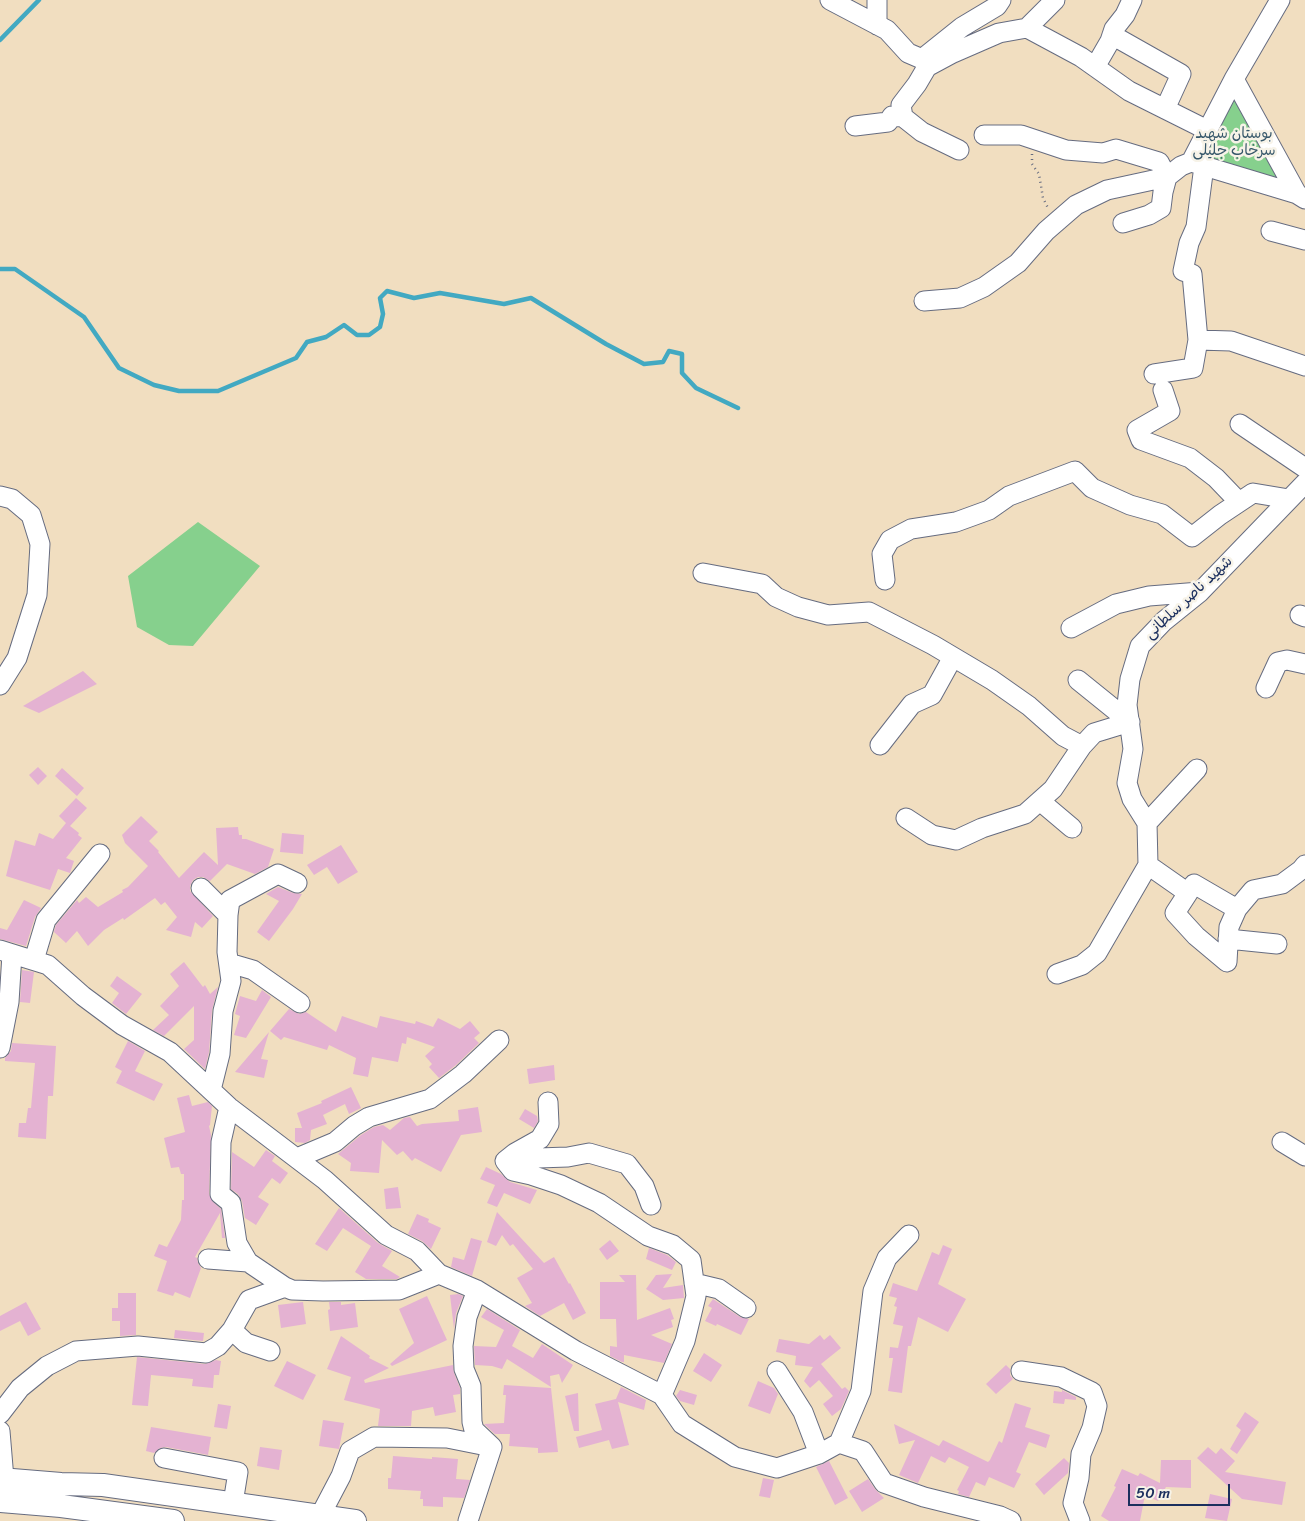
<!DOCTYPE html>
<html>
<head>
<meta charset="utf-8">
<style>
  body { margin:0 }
  #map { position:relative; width:1305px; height:1521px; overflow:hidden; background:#f1dec0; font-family:Sriracha,sans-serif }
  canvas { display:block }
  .scale { position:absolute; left:1128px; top:1484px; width:102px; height:22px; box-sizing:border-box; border:2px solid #1b2f5e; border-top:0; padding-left:6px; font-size:15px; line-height:18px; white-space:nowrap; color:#1b2f5e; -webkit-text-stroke:4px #f7f3e8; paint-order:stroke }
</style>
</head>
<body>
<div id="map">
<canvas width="1305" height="1521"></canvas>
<div class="scale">50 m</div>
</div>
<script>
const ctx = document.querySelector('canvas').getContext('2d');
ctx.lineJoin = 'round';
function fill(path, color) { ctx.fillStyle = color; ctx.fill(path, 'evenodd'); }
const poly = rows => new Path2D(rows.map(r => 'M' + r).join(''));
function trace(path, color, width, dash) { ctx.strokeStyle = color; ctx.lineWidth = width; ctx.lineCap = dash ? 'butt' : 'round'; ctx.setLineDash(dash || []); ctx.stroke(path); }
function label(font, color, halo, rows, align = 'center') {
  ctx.font = font + ' Sriracha,"Playpen Sans Arabic",sans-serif'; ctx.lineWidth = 5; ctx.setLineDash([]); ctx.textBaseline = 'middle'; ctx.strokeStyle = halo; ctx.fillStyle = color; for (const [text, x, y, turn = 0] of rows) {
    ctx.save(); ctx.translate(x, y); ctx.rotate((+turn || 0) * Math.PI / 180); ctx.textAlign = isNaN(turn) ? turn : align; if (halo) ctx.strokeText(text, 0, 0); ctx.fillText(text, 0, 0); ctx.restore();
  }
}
fill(poly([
  [1233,93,1286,186,1200,157],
  [198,522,260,566,193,646,169,645,137,627,128,576]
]), '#86d08d');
trace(poly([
  [0,40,39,0],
  [0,269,15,269,84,317,119,368,154,385,179,391,218,391,296,358,307,342,326,337,344,325,357,335,369,335,380,327,383,314,380,298,387,291,414,298,440,293,504,304,531,298,606,344,644,364,663,362,669,351,682,354,682,373,696,388,738,408]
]), '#42a9c2', 4.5);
fill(poly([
  [83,671,97,684,39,713,23,706],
  [38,767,47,776,38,785,29,775],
  [62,768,84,788,77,796,55,776],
  [76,798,87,808,70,826,79,833,78,835,82,838,66,858,74,861,70,873,58,869,50,890,6,876,15,840,35,846,39,833,53,839,66,823,59,816],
  [141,816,158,832,149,841,159,851,158,852,179,878,204,852,218,865,216,828,238,827,239,835,242,835,242,839,246,839,274,849,268,867,255,874,227,864,210,881,203,877,198,877,193,880,190,886,190,891,213,916,202,928,195,922,191,937,166,930,177,917,165,902,161,905,155,898,124,920,123,918,104,930,88,946,77,931,66,943,54,932,56,925,77,900,79,903,86,897,98,907,123,892,122,890,128,887,148,866,125,843,122,835],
  [282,833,304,835,303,854,280,852],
  [341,845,358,872,338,884,327,867,314,875,307,865],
  [278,887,293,893,302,894,293,909,269,941,257,932,279,901,266,894],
  [24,900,41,908,35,917,26,946,0,939,0,928,7,930],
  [184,962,203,987,205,985,210,994,218,987,212,1010,209,1052,205,1069,184,1049,194,1040,194,1006,164,1036,153,1030,169,1015,160,1006,179,986,170,974],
  [22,970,34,972,30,1003,20,1002],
  [117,976,142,994,126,1014,112,1003,119,993,110,986],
  [262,990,271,997,246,1038,234,1035,240,1016,235,1014,240,996,256,1001],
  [289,1009,299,1014,306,1012,336,1032,342,1016,377,1028,380,1016,415,1024,416,1021,433,1027,438,1018,460,1029,470,1021,480,1033,474,1038,479,1043,456,1065,439,1078,429,1067,432,1064,425,1056,435,1047,407,1037,406,1044,402,1043,398,1062,372,1057,368,1077,353,1074,356,1058,329,1045,327,1050,284,1037,281,1040,270,1031],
  [269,1032,261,1059,268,1060,264,1078,235,1072],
  [128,1041,145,1051,135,1071,163,1084,154,1101,116,1083,122,1071,115,1067],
  [12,1043,56,1046,53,1096,48,1096,46,1139,18,1137,19,1123,26,1123,28,1108,31,1108,35,1063,5,1061,5,1058,11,1051],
  [554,1065,555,1080,529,1084,527,1069],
  [351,1087,361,1108,349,1114,345,1104,323,1115,327,1124,311,1130,310,1140,305,1143,295,1142,295,1128,302,1128,297,1113,322,1103,321,1101],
  [189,1095,192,1106,208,1102,212,1106,210,1125,209,1126,211,1135,209,1194,213,1202,221,1209,225,1238,222,1238,220,1213,195,1257,197,1258,198,1263,201,1268,190,1298,175,1292,173,1296,157,1291,167,1261,154,1256,159,1244,167,1247,181,1220,182,1200,184,1200,184,1174,181,1174,179,1167,171,1168,164,1138,185,1132,177,1098],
  [478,1107,482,1132,461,1135,441,1172,415,1158,412,1161,403,1151,397,1155,382,1140,379,1173,350,1171,351,1163,338,1154,361,1135,374,1127,383,1125,390,1130,404,1118,410,1117,417,1126,422,1124,459,1121,458,1110],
  [525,1109,537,1116,538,1121,534,1128,519,1119],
  [266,1150,275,1156,272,1161,288,1173,280,1184,272,1178,258,1197,269,1204,256,1225,245,1218,242,1201,238,1194,231,1189,232,1152,254,1167],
  [486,1167,501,1174,510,1182,537,1190,530,1204,504,1193,497,1207,487,1203,495,1185,480,1179],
  [398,1187,401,1208,386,1209,384,1189],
  [339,1208,378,1243,392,1251,382,1266,400,1277,397,1279,366,1279,355,1272,371,1246,343,1228,327,1251,315,1244],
  [497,1212,544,1263,554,1257,569,1284,570,1283,586,1313,573,1320,564,1303,540,1316,525,1306,532,1303,517,1278,533,1269,513,1244,510,1246,502,1235,496,1246,487,1242],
  [417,1214,429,1219,428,1222,441,1228,431,1249,422,1241,408,1234],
  [471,1238,482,1241,472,1276,451,1267,453,1257,464,1260],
  [610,1240,619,1251,607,1260,599,1249],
  [943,1245,952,1249,938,1284,966,1299,948,1332,918,1317,911,1346,908,1346,902,1393,888,1391,893,1358,889,1358,890,1347,898,1348,903,1326,893,1324,897,1307,894,1306,897,1298,889,1296,893,1283,917,1291,932,1252,939,1255],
  [649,1248,667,1255,676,1262,672,1270,646,1259],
  [672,1274,663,1288,683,1285,684,1298,663,1300,646,1289,656,1275],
  [619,1275,636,1275,637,1320,670,1308,674,1319,671,1320,673,1327,651,1335,672,1344,664,1363,624,1355,624,1362,622,1362,610,1356,610,1346,617,1347,616,1319,600,1319,600,1282,625,1282],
  [118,1293,136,1293,136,1335,120,1336,120,1321,112,1321,112,1308,118,1308],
  [458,1294,463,1296,456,1313,454,1329,450,1295],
  [427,1296,447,1340,392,1366,390,1364,414,1343,399,1309],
  [713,1299,740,1317,749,1319,741,1335,717,1324,716,1326,705,1321,712,1308,708,1306],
  [26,1302,41,1329,28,1336,20,1321,0,1331,0,1316],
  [303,1302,306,1324,281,1328,278,1305],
  [329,1302,341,1302,341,1305,355,1303,358,1327,330,1331,328,1310,330,1309],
  [487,1309,520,1330,512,1346,533,1358,542,1344,573,1365,562,1383,559,1374,550,1376,551,1387,507,1359,502,1369,492,1366,475,1365,474,1346,496,1347,504,1330,481,1317],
  [175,1330,204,1333,203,1341,174,1338],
  [820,1335,824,1340,830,1335,841,1348,821,1364,842,1389,845,1387,849,1391,841,1409,832,1416,823,1404,833,1396,819,1380,810,1388,804,1381,813,1367,795,1365,796,1356,776,1352,779,1339,809,1344],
  [341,1336,370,1356,369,1358,389,1368,364,1380,365,1383,453,1365,454,1373,460,1388,460,1394,453,1395,456,1412,435,1416,433,1407,412,1411,411,1426,378,1426,380,1409,344,1400,351,1377,327,1369],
  [704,1353,722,1365,711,1382,693,1371],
  [137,1357,205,1364,216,1360,221,1361,219,1375,214,1375,213,1388,192,1386,193,1379,151,1375,148,1406,132,1405],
  [287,1361,316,1375,303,1400,274,1386],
  [1006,1365,1010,1369,1010,1375,1013,1379,996,1394,986,1384],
  [758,1381,774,1388,778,1394,770,1414,748,1406],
  [504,1385,551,1388,558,1452,538,1453,538,1448,509,1446,510,1434,495,1434,484,1424,504,1423,506,1395,503,1395],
  [621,1387,646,1400,644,1410,618,1402,629,1445,612,1449,609,1440,579,1448,576,1437,602,1430,595,1404,616,1399],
  [680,1390,697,1395,694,1405,680,1401,676,1396],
  [1062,1390,1076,1397,1076,1400,1065,1399,1064,1404,1053,1403,1054,1391,1062,1392],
  [578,1393,579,1431,574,1431,565,1396],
  [1015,1403,1031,1408,1025,1427,1050,1435,1046,1448,1029,1442,1016,1472,1021,1474,1014,1488,989,1477,985,1486,976,1482,969,1497,958,1494,959,1491,957,1490,969,1467,949,1457,945,1463,931,1456,918,1483,899,1475,915,1440,899,1444,894,1424,939,1446,943,1440,988,1462,990,1460,999,1441,1002,1443],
  [218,1404,231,1406,227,1429,214,1427],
  [1245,1412,1259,1422,1237,1454,1230,1449,1241,1430,1236,1426],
  [323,1420,344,1423,339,1449,319,1446],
  [151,1427,211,1437,208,1455,166,1447,160,1448,154,1453,146,1451],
  [260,1447,282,1450,279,1470,257,1466],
  [1208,1447,1216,1454,1221,1448,1235,1461,1225,1472,1286,1482,1282,1505,1242,1499,1197,1458],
  [393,1456,432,1459,432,1457,458,1459,456,1479,470,1480,464,1498,443,1497,443,1507,423,1506,423,1499,420,1499,421,1491,388,1489,388,1478,391,1478],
  [1064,1458,1069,1463,1068,1473,1044,1495,1035,1484],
  [1161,1460,1191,1460,1191,1488,1166,1487,1158,1501,1145,1495,1140,1521,1109,1521,1101,1516,1116,1487,1114,1486,1122,1469,1138,1476,1140,1473,1160,1483],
  [829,1461,848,1498,835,1505,816,1467],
  [763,1478,774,1480,770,1498,759,1496],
  [868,1479,875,1489,884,1498,862,1512,849,1491],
  [1210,1494,1232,1499,1227,1521,1205,1518]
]), '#e4b2d2');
const minor = poly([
  [830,0,887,30,908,53,922,59,927,67,917,84,901,105,903,117,922,132,959,150],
  [877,25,877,0],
  [1027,28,1055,0],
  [1112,35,1181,74,1165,109],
  [922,59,962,27,997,6,1001,0],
  [927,67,953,53,999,33,1027,28,1081,57,1129,91,1207,130],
  [1095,67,1110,41,1114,29,1125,15,1132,0],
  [1234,79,1297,194],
  [855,126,888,122,892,116,903,117],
  [984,135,1021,135,1066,150,1103,153,1116,149,1159,162,1167,177,1163,192,1161,208,1149,215,1123,223],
  [1191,162,1234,79,1280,0],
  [1271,231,1305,240],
  [924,301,960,298,984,287,1018,263,1046,231,1076,205,1107,190,1167,177,1181,166,1191,162,1297,194,1305,199],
  [1198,340,1192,274,1183,271,1189,243,1196,227,1204,166],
  [1154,374,1193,368,1198,340,1231,341,1305,366],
  [1163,390,1170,411,1137,430,1141,440,1190,458,1216,478,1239,502],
  [1240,424,1305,468],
  [0,496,12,499,31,515,40,544,37,595,17,658,0,685],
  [703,573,762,584,776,597,798,607,828,615,869,612,933,645,992,680,1029,706,1063,736,1082,746,1094,733,1130,722,1078,680],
  [885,580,882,554,890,540,911,529,956,522,989,510,1009,496,1075,471,1092,488,1130,505,1162,514,1192,537,1220,515,1253,493,1289,499],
  [1300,615,1305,617],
  [1071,628,1116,604,1149,596,1200,592],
  [1266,688,1278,662,1287,660,1305,664],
  [880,745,912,704,932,695,953,657],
  [1040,801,1072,828],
  [906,818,932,835,956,840,982,828,1025,814,1053,789,1082,746],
  [1147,823,1132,799,1127,783,1133,749,1127,705,1130,679,1140,646,1164,621,1200,592,1305,483],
  [1147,823,1148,865,1188,893,1194,884,1237,909,1253,890,1282,884,1301,870,1305,865],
  [1147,823,1197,769],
  [201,888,228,915,227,952,231,981,223,1011,220,1054,211,1090],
  [1188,893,1175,913,1196,936,1227,962,1229,927,1237,909],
  [228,915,230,900,278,874,297,883],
  [1228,939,1277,944],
  [0,950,48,965,83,996,122,1025,170,1052,229,1107,325,1180,386,1235,417,1251,439,1274],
  [34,960,46,920,100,854],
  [229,963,253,970,300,1003],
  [1057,974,1082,965,1097,953,1148,865],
  [0,1048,9,1002,12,954],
  [548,1102,549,1124,540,1139,515,1153,505,1161,513,1171,531,1175,561,1185,599,1203,648,1236,673,1245,691,1260,696,1296,685,1341,662,1395],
  [229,1107,221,1142,220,1194,231,1203,237,1243,248,1262,285,1287],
  [1282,1142,1305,1156],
  [515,1153,538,1158,568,1157,589,1153,627,1164,644,1186,651,1205],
  [297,1158,335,1142,354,1126,369,1117,430,1099,463,1074,499,1040],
  [208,1259,248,1262],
  [694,1283,719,1289,746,1308],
  [477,1290,467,1317,463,1346,464,1369,471,1386,472,1422,474,1430,492,1447],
  [232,1330,246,1343,270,1351],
  [777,1371,803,1412,819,1454],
  [1021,1371,1061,1377,1092,1392,1097,1406,1092,1428,1081,1454,1079,1478,1073,1503,1080,1521],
  [0,1414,20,1388,47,1366,76,1351,138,1346,206,1353,218,1346,232,1330,249,1300,285,1287,292,1290,323,1291,399,1290,439,1274,477,1290,576,1351,662,1395,682,1424,735,1457,777,1468,819,1454,839,1443,863,1451,884,1483,924,1497,1000,1516,1011,1521],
  [0,1431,4,1479],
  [839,1443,861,1391,873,1291,887,1258,909,1235],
  [164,1458,238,1472,233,1503],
  [320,1516,341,1476,350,1451,374,1437,447,1438,492,1447],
  [468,1521,492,1447]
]);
const major = poly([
  [0,1479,61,1484,103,1485,355,1521],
  [0,1501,61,1506,173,1521]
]);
trace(minor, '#666c80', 21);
trace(major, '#666c80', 24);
trace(poly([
  [1032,154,1032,164,1039,174,1043,198,1048,208]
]), '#666c80', 2.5, [1, 4]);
trace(minor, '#fff', 19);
trace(major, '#fff', 22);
label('15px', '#36576a', '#f7f3e8', [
  ["بوستان شهید",1234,134],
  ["سرخاب جلیلی",1234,151]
]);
label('15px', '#1b2f5e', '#f7f3e8', [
  ["شهید ناصر سلطانی",1189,598,-43]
]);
</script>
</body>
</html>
